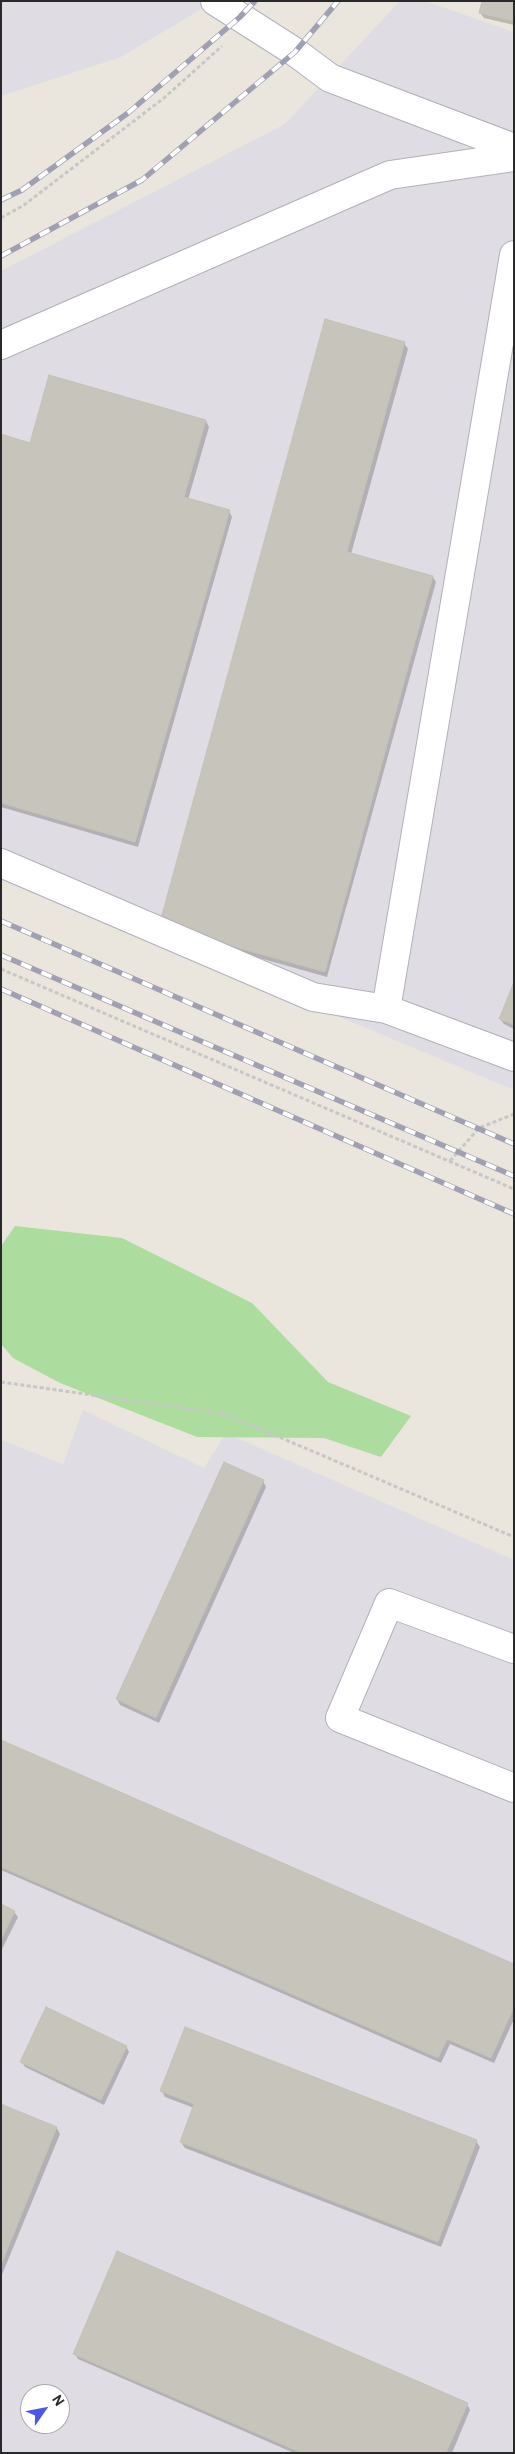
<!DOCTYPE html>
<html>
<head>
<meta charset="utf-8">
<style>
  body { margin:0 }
  #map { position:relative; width:515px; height:2454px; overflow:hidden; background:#eae6dd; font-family:Overpass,sans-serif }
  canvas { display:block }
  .frame { position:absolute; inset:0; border:2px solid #292929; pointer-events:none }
  .north { position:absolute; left:20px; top:2384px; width:50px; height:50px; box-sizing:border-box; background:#fff; border:1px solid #a9a9a9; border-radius:50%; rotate:57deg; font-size:14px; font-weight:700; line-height:20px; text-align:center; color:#292929 }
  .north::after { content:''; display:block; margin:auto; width:18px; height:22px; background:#4c57e8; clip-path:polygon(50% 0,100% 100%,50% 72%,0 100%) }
</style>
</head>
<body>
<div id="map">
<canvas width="515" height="2454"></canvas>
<div class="frame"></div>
<div class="north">N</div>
</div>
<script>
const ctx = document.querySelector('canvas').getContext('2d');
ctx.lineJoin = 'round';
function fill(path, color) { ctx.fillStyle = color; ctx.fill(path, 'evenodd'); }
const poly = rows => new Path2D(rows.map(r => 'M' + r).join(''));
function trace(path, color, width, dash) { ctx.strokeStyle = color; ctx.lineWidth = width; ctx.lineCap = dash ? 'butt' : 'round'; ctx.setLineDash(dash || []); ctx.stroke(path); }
fill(poly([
  [1,1,215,1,121,57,1,96],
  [400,1,425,1,514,32,514,1090,1,875,1,271,285,124],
  [83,1410,204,1468,226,1433,514,1560,514,2453,1,2453,1,1440,63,1464],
  [30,2394,60,2394,60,2424,30,2424]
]), '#dfdde3');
fill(poly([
  [15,1226,122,1238,252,1303,328,1382,411,1416,381,1457,324,1438,197,1437,60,1383,13,1358,1,1344,1,1246]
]), '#acdc9e');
fill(poly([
  [514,1,514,25,484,18,480,13],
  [404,343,408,349,351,554,433,577,436,582,327,977,163,931],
  [50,377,206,421,209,427,188,500,229,511,232,517,138,847,1,807,1,436,30,444],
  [514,985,514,1029,504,1024,500,1019],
  [263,1481,266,1487,159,1723,120,1705,117,1699],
  [1,1741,514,1965,514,2019,494,2063,450,2044,441,2063,1,1870],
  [1,1905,14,1912,18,1917,1,1951],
  [126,2046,129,2052,104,2105,25,2067,22,2062],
  [162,2091,476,2141,480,2147,441,2247,185,2148,181,2142,194,2108,165,2097],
  [1,2106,57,2128,60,2134,1,2277],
  [75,2354,467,2404,470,2410,452,2453,294,2453,78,2359]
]), '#0003');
const building = poly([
  [482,1,514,1,514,21,479,13,482,1],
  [325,319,405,342,347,552,433,576,325,972,159,926,325,319],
  [49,375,206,420,184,497,230,510,135,842,1,803,1,434,30,443,49,375],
  [514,982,514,1025,499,1019,514,982],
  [224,1462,264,1480,156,1718,116,1699,224,1462],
  [1,1740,514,1964,514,2007,491,2058,447,2039,438,2058,1,1867,1,1740],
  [1,1904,15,1911,1,1940,1,1904],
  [46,2007,127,2046,101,2100,20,2062,46,2007],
  [185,2027,477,2140,438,2242,180,2142,194,2104,160,2091,185,2027],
  [1,2104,57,2127,1,2265,1,2104],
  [117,2251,468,2403,446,2453,302,2453,73,2354,117,2251]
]);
fill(building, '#c6c4bb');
trace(building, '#c5c2b6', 1);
const minor = poly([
  [215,1,295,52,330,78,514,148],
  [514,255,386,1009,514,1057],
  [1,345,390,175,514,157],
  [1,863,313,997,386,1009],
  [514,1649,389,1603,340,1718,514,1788]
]);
trace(minor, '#b0b1bc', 30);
trace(poly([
  [1,218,24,205,164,98,222,46],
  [1,969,514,1189],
  [450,1161,479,1128,514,1114],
  [1,1382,225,1414,514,1537]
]), '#c7c7c7', 3, [4, 2.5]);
trace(minor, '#fff', 28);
const rail = poly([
  [1,200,22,190,128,113,240,17,255,1],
  [1,256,142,180,295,52,338,1],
  [1,921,514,1144],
  [1,955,514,1176],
  [1,989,514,1214]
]);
trace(rail, '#a0a0b2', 5.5);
trace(rail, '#fff', 4, [11]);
</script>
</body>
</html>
